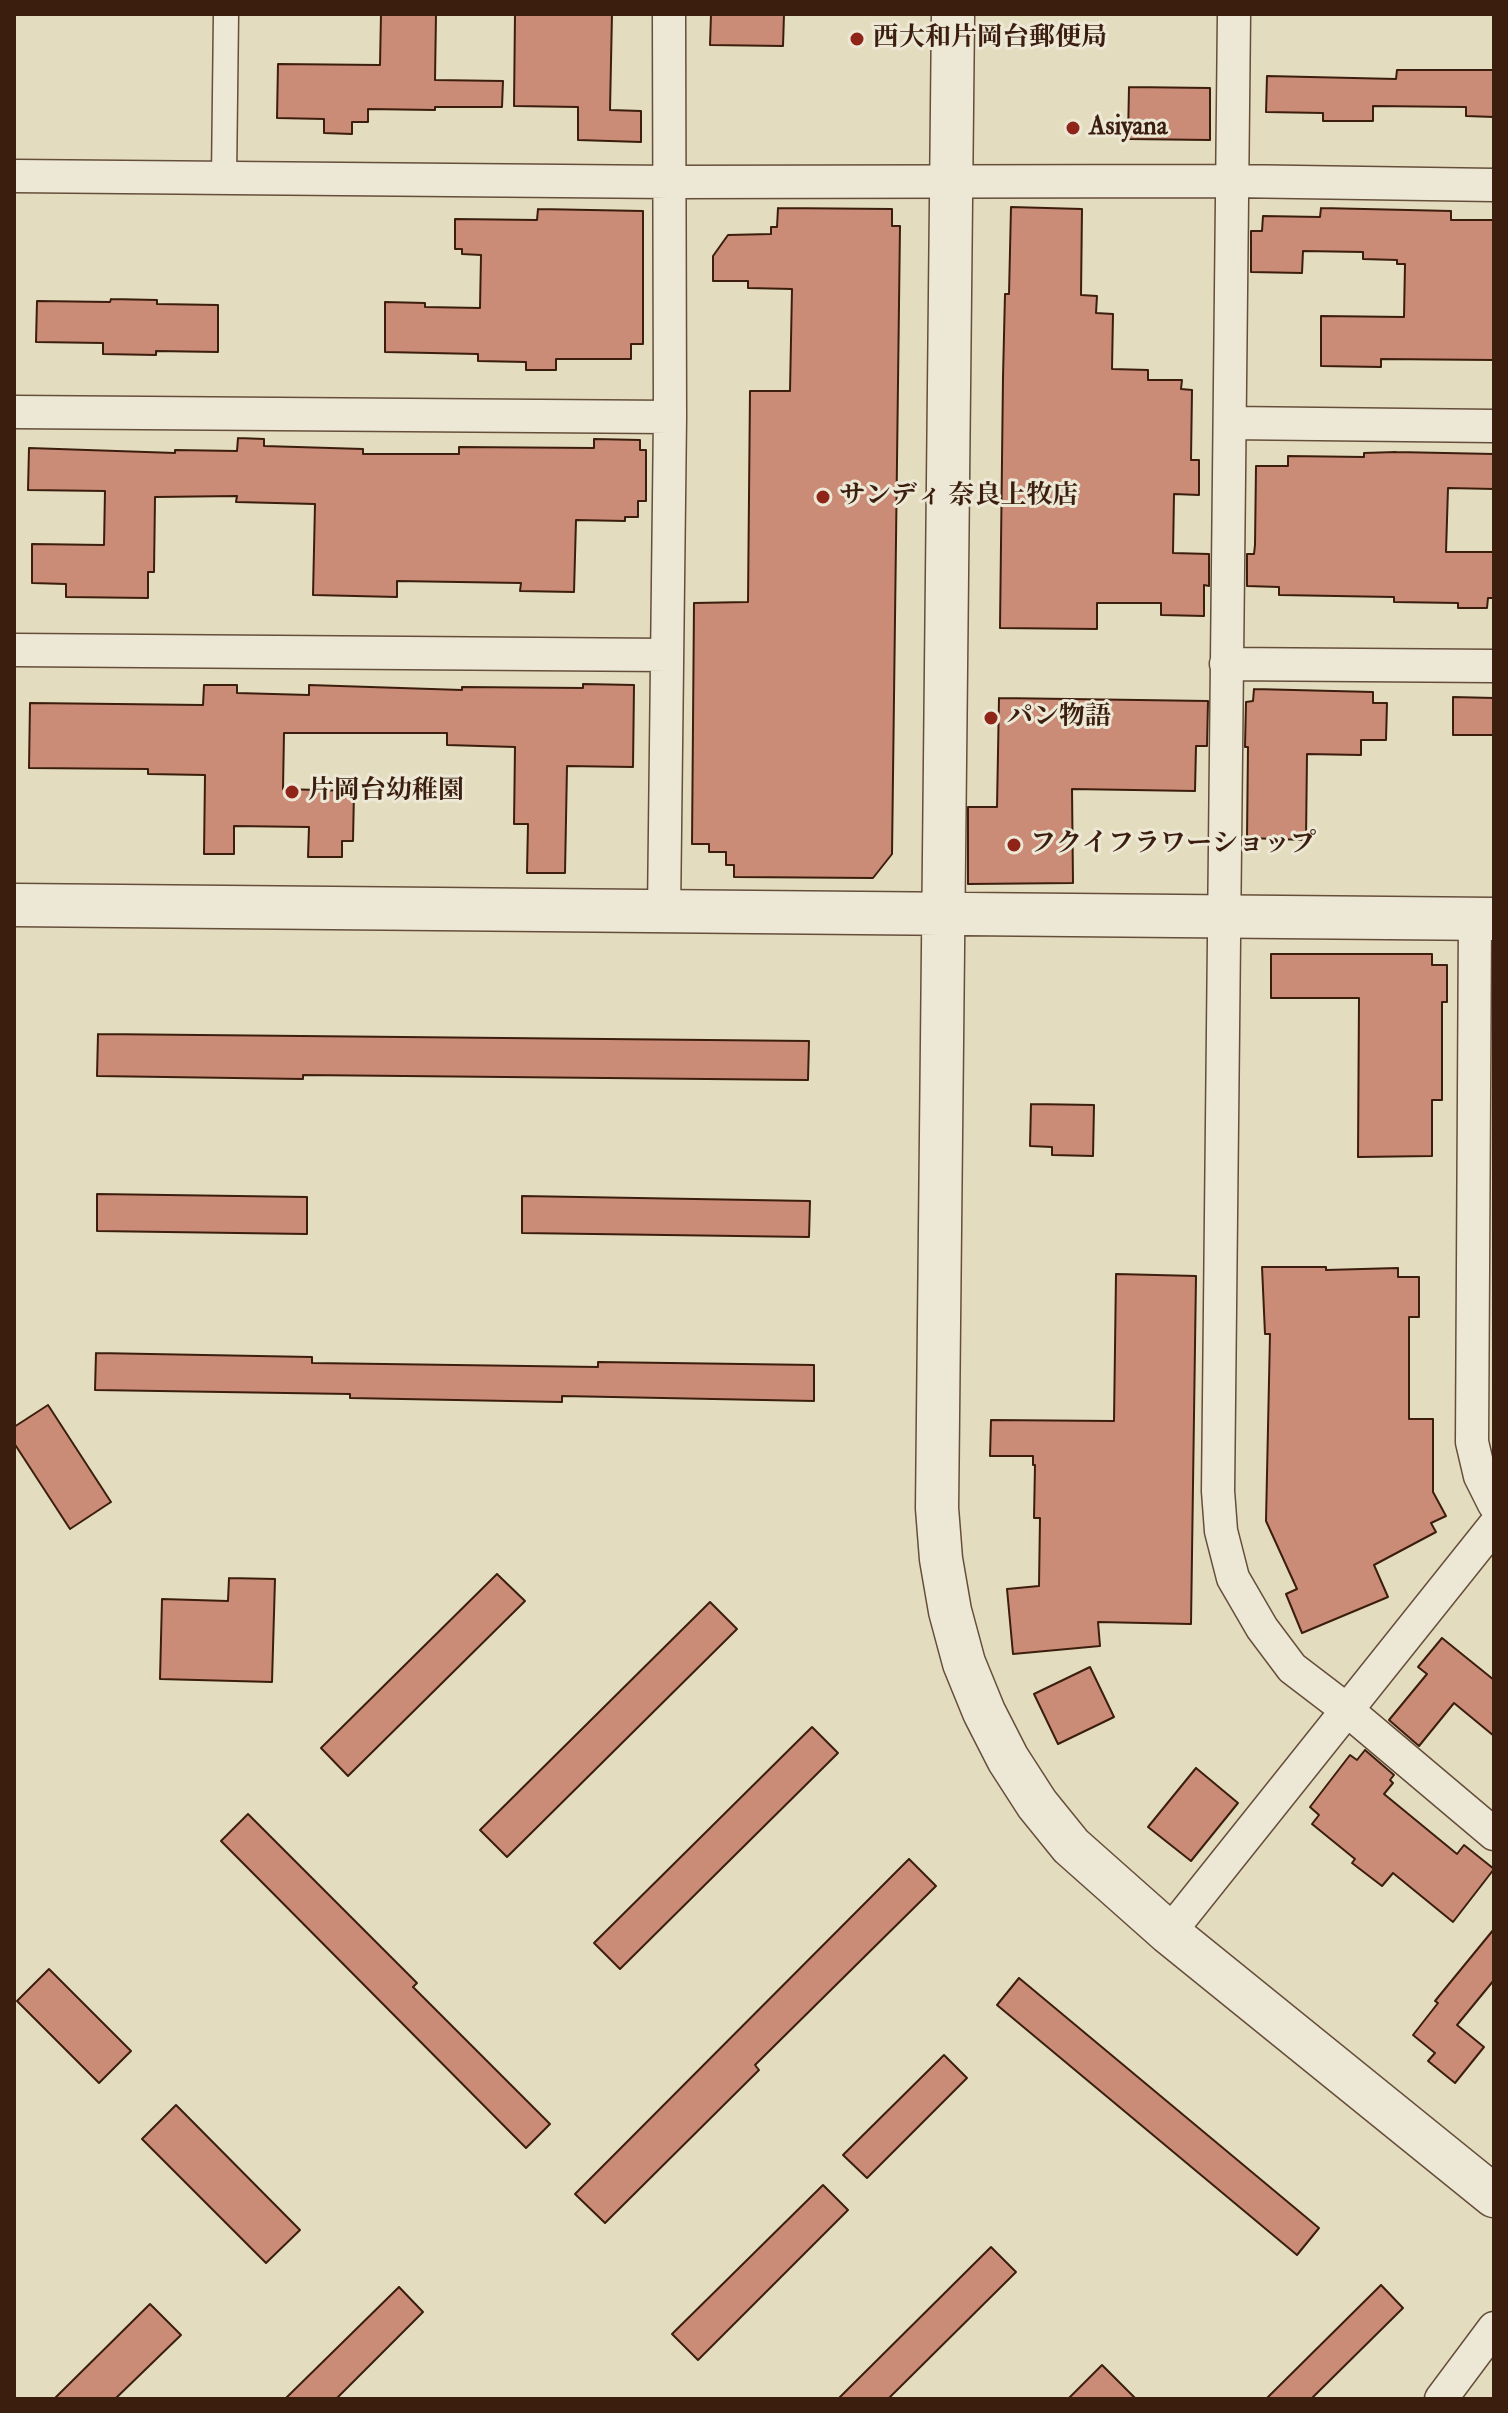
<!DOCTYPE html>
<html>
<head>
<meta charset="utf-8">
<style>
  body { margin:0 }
  #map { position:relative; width:1508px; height:2413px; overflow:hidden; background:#e4dcbf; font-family:"IM FELL Double Pica",serif }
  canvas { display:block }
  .frame { position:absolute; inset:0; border:16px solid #3b1e0d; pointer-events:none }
</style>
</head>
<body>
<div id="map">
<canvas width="1508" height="2413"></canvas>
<div class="frame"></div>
</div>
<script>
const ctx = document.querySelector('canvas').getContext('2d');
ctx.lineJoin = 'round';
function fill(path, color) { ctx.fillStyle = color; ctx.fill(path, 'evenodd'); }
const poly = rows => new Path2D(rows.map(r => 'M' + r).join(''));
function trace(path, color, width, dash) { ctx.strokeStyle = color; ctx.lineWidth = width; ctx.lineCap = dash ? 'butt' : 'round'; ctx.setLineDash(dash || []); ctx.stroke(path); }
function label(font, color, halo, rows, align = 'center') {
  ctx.font = font + ' "IM FELL Double Pica","Noto Serif JP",serif'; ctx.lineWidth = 6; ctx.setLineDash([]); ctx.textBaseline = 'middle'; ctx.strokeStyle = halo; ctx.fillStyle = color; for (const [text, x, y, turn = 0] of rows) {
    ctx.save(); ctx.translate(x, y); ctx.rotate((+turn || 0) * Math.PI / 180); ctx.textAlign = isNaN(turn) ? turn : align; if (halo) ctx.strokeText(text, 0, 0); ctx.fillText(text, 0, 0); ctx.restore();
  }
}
const building = poly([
  [381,14,436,14,435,80,503,81,502,107,435,107,435,110,368,109,368,122,352,122,352,134,324,133,324,119,277,118,278,64,380,65,381,14],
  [515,14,612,14,610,110,641,111,641,142,578,140,578,107,514,106,515,14],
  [711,14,784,14,783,46,710,45,711,14],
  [1397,70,1494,70,1494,117,1466,116,1466,107,1373,106,1373,121,1323,121,1323,113,1266,112,1267,76,1396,79,1397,70],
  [1129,87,1210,88,1210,140,1128,139,1129,87],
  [1011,207,1082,209,1081,295,1097,296,1096,313,1113,314,1112,369,1148,370,1148,380,1182,380,1181,389,1192,390,1191,460,1199,460,1199,495,1174,494,1173,553,1209,554,1209,586,1204,585,1204,616,1161,615,1161,603,1097,603,1097,629,1000,628,1003,377,1005,294,1009,294,1011,207],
  [778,208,892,209,892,226,900,226,892,854,873,878,734,877,734,865,726,865,726,852,709,852,709,844,692,844,694,603,748,602,750,391,790,391,792,289,748,288,748,281,713,281,713,256,728,235,771,234,771,227,777,227,778,208],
  [1321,208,1451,211,1451,220,1494,220,1494,360,1381,359,1381,367,1321,366,1321,316,1404,317,1405,264,1397,264,1397,260,1363,259,1363,252,1303,251,1302,273,1251,272,1251,231,1262,231,1263,216,1320,217,1321,208],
  [538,209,643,211,643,344,631,344,631,359,556,359,556,370,526,370,526,362,478,361,478,354,385,352,385,302,425,303,425,307,480,308,481,255,462,254,462,249,455,249,455,219,537,220,538,209],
  [111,299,157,300,157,304,218,305,218,352,156,351,156,355,103,354,103,343,36,342,37,301,110,302,111,299],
  [238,438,264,439,264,446,363,449,363,454,459,454,459,447,594,448,594,439,640,440,640,450,646,450,646,501,638,501,638,517,625,517,625,521,576,520,574,592,520,591,521,583,397,581,397,597,313,595,315,504,236,502,237,496,155,497,154,572,148,572,148,598,66,597,66,584,32,583,32,544,104,545,105,491,28,490,29,448,175,453,175,450,237,451,238,438],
  [1396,452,1494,454,1494,489,1448,488,1446,552,1494,552,1494,598,1488,598,1487,608,1458,608,1458,603,1394,602,1394,597,1279,595,1279,587,1247,586,1247,554,1254,554,1255,545,1256,466,1288,466,1288,456,1364,457,1364,453,1396,452],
  [583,684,634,685,633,767,567,766,565,873,527,873,528,824,514,824,515,747,447,745,447,733,284,733,283,789,354,791,353,841,342,841,342,857,308,857,309,827,234,826,234,854,204,854,205,775,148,774,148,769,29,768,30,703,203,705,204,685,237,685,237,693,309,695,309,685,462,690,462,687,583,688,583,684],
  [1254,689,1373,692,1373,703,1387,703,1386,740,1361,740,1361,755,1307,754,1306,840,1247,838,1248,747,1245,747,1246,702,1253,701,1254,689],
  [1453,697,1494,698,1494,735,1453,735,1453,697],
  [999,698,1208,701,1207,746,1196,746,1195,791,1072,789,1073,883,968,884,968,807,997,807,999,698],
  [1271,954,1432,954,1432,965,1447,965,1447,1002,1442,1002,1442,1100,1432,1100,1432,1156,1358,1157,1359,998,1271,998,1271,954],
  [98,1034,809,1041,808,1080,303,1075,303,1079,97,1076,98,1034],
  [1031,1104,1094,1105,1093,1156,1052,1155,1052,1147,1030,1146,1031,1104],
  [97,1194,307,1197,307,1234,97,1231,97,1194],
  [522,1196,810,1201,809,1237,522,1233,522,1196],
  [1262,1267,1326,1267,1326,1270,1398,1268,1398,1277,1419,1277,1419,1317,1409,1317,1409,1419,1433,1419,1433,1492,1446,1516,1431,1523,1436,1532,1374,1565,1388,1597,1302,1633,1286,1594,1297,1589,1266,1521,1270,1334,1265,1334,1262,1267],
  [1116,1274,1196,1276,1191,1624,1098,1622,1100,1646,1013,1654,1007,1589,1039,1586,1040,1518,1034,1518,1035,1465,1033,1465,1033,1456,990,1456,991,1420,1114,1421,1116,1274],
  [96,1353,312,1357,312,1363,598,1367,598,1362,814,1365,814,1401,562,1396,562,1402,350,1398,350,1394,95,1390,96,1353],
  [48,1405,111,1502,70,1529,14,1443,14,1427,48,1405],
  [497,1574,525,1601,348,1776,321,1748,497,1574],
  [229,1578,275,1579,272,1682,160,1679,162,1599,228,1601,229,1578],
  [710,1602,737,1629,507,1857,480,1830,710,1602],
  [1442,1638,1494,1680,1494,1736,1454,1703,1419,1746,1389,1720,1427,1674,1418,1667,1442,1638],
  [1090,1667,1114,1717,1058,1744,1034,1694,1090,1667],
  [812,1727,838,1753,620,1969,594,1943,812,1727],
  [1365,1750,1394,1775,1390,1780,1393,1783,1384,1794,1457,1854,1464,1845,1494,1869,1453,1922,1393,1873,1382,1886,1352,1863,1355,1859,1312,1824,1319,1815,1310,1807,1350,1755,1357,1760,1365,1750],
  [1196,1768,1238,1803,1191,1861,1148,1827,1196,1768],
  [248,1814,417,1983,413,1987,550,2124,526,2148,221,1841,248,1814],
  [909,1859,936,1886,755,2065,759,2070,605,2223,575,2194,909,1859],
  [1494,1929,1494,1980,1457,2025,1484,2047,1455,2083,1428,2061,1435,2053,1413,2035,1438,2003,1435,2001,1494,1929],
  [49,1969,131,2051,99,2083,17,2001,49,1969],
  [1019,1978,1319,2228,1297,2255,997,2005,1019,1978],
  [944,2055,967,2078,867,2178,843,2155,944,2055],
  [176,2105,300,2230,266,2263,142,2139,176,2105],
  [823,2185,848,2210,698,2360,672,2334,823,2185],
  [991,2247,1016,2272,888,2399,838,2399,991,2247],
  [1381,2285,1403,2308,1311,2399,1266,2399,1381,2285],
  [399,2287,423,2312,336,2399,285,2399,399,2287],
  [150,2304,181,2335,115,2399,54,2399,150,2304],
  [1102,2365,1136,2399,1068,2399,1102,2365]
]);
fill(building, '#cb8c77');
trace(building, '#3b1e0d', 2);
const pedestrian = poly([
  [224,178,226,14]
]);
const minor = poly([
  [1234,14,1218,1491,1221,1531,1233,1578,1262,1628,1292,1668,1347,1710,1494,1834],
  [14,176,670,182,1232,181,1494,185],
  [14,412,670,417],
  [1230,423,1494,426],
  [14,650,667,655],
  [1226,664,1494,666],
  [664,912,670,417,669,14],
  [1475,919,1472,1442,1480,1476,1494,1504],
  [1169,1933,1494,1526],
  [1441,2399,1494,2328]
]);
const tertiary = poly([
  [953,14,937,1508,941,1559,950,1611,964,1663,984,1712,1008,1759,1037,1804,1071,1846,1169,1933,1494,2196],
  [14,905,1494,919]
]);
trace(pedestrian, '#654e3a', 27);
trace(minor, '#654e3a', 35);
trace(tertiary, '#654e3a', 45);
trace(pedestrian, '#ede8d5', 24);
trace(minor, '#ede8d5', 32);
trace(tertiary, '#ede8d5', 42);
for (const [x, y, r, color] of [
  [857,39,8,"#8f2418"],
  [1073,128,8,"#8f2418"],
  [823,497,8,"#8f2418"],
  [991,718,8,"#8f2418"],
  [292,792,8,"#8f2418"],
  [1014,845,8,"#8f2418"]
]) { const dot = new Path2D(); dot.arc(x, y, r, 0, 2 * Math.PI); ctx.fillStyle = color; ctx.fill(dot); trace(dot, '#ede8d5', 3); }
label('bold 26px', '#3b1e0d', '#ede8d5', [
  ["西大和片岡台郵便局",873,39],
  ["Asiyana",1089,128],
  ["サンディ 奈良上牧店",839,497],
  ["パン物語",1007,718],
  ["片岡台幼稚園",308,792],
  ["フクイフラワーショップ",1030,845]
], 'left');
</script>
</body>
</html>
